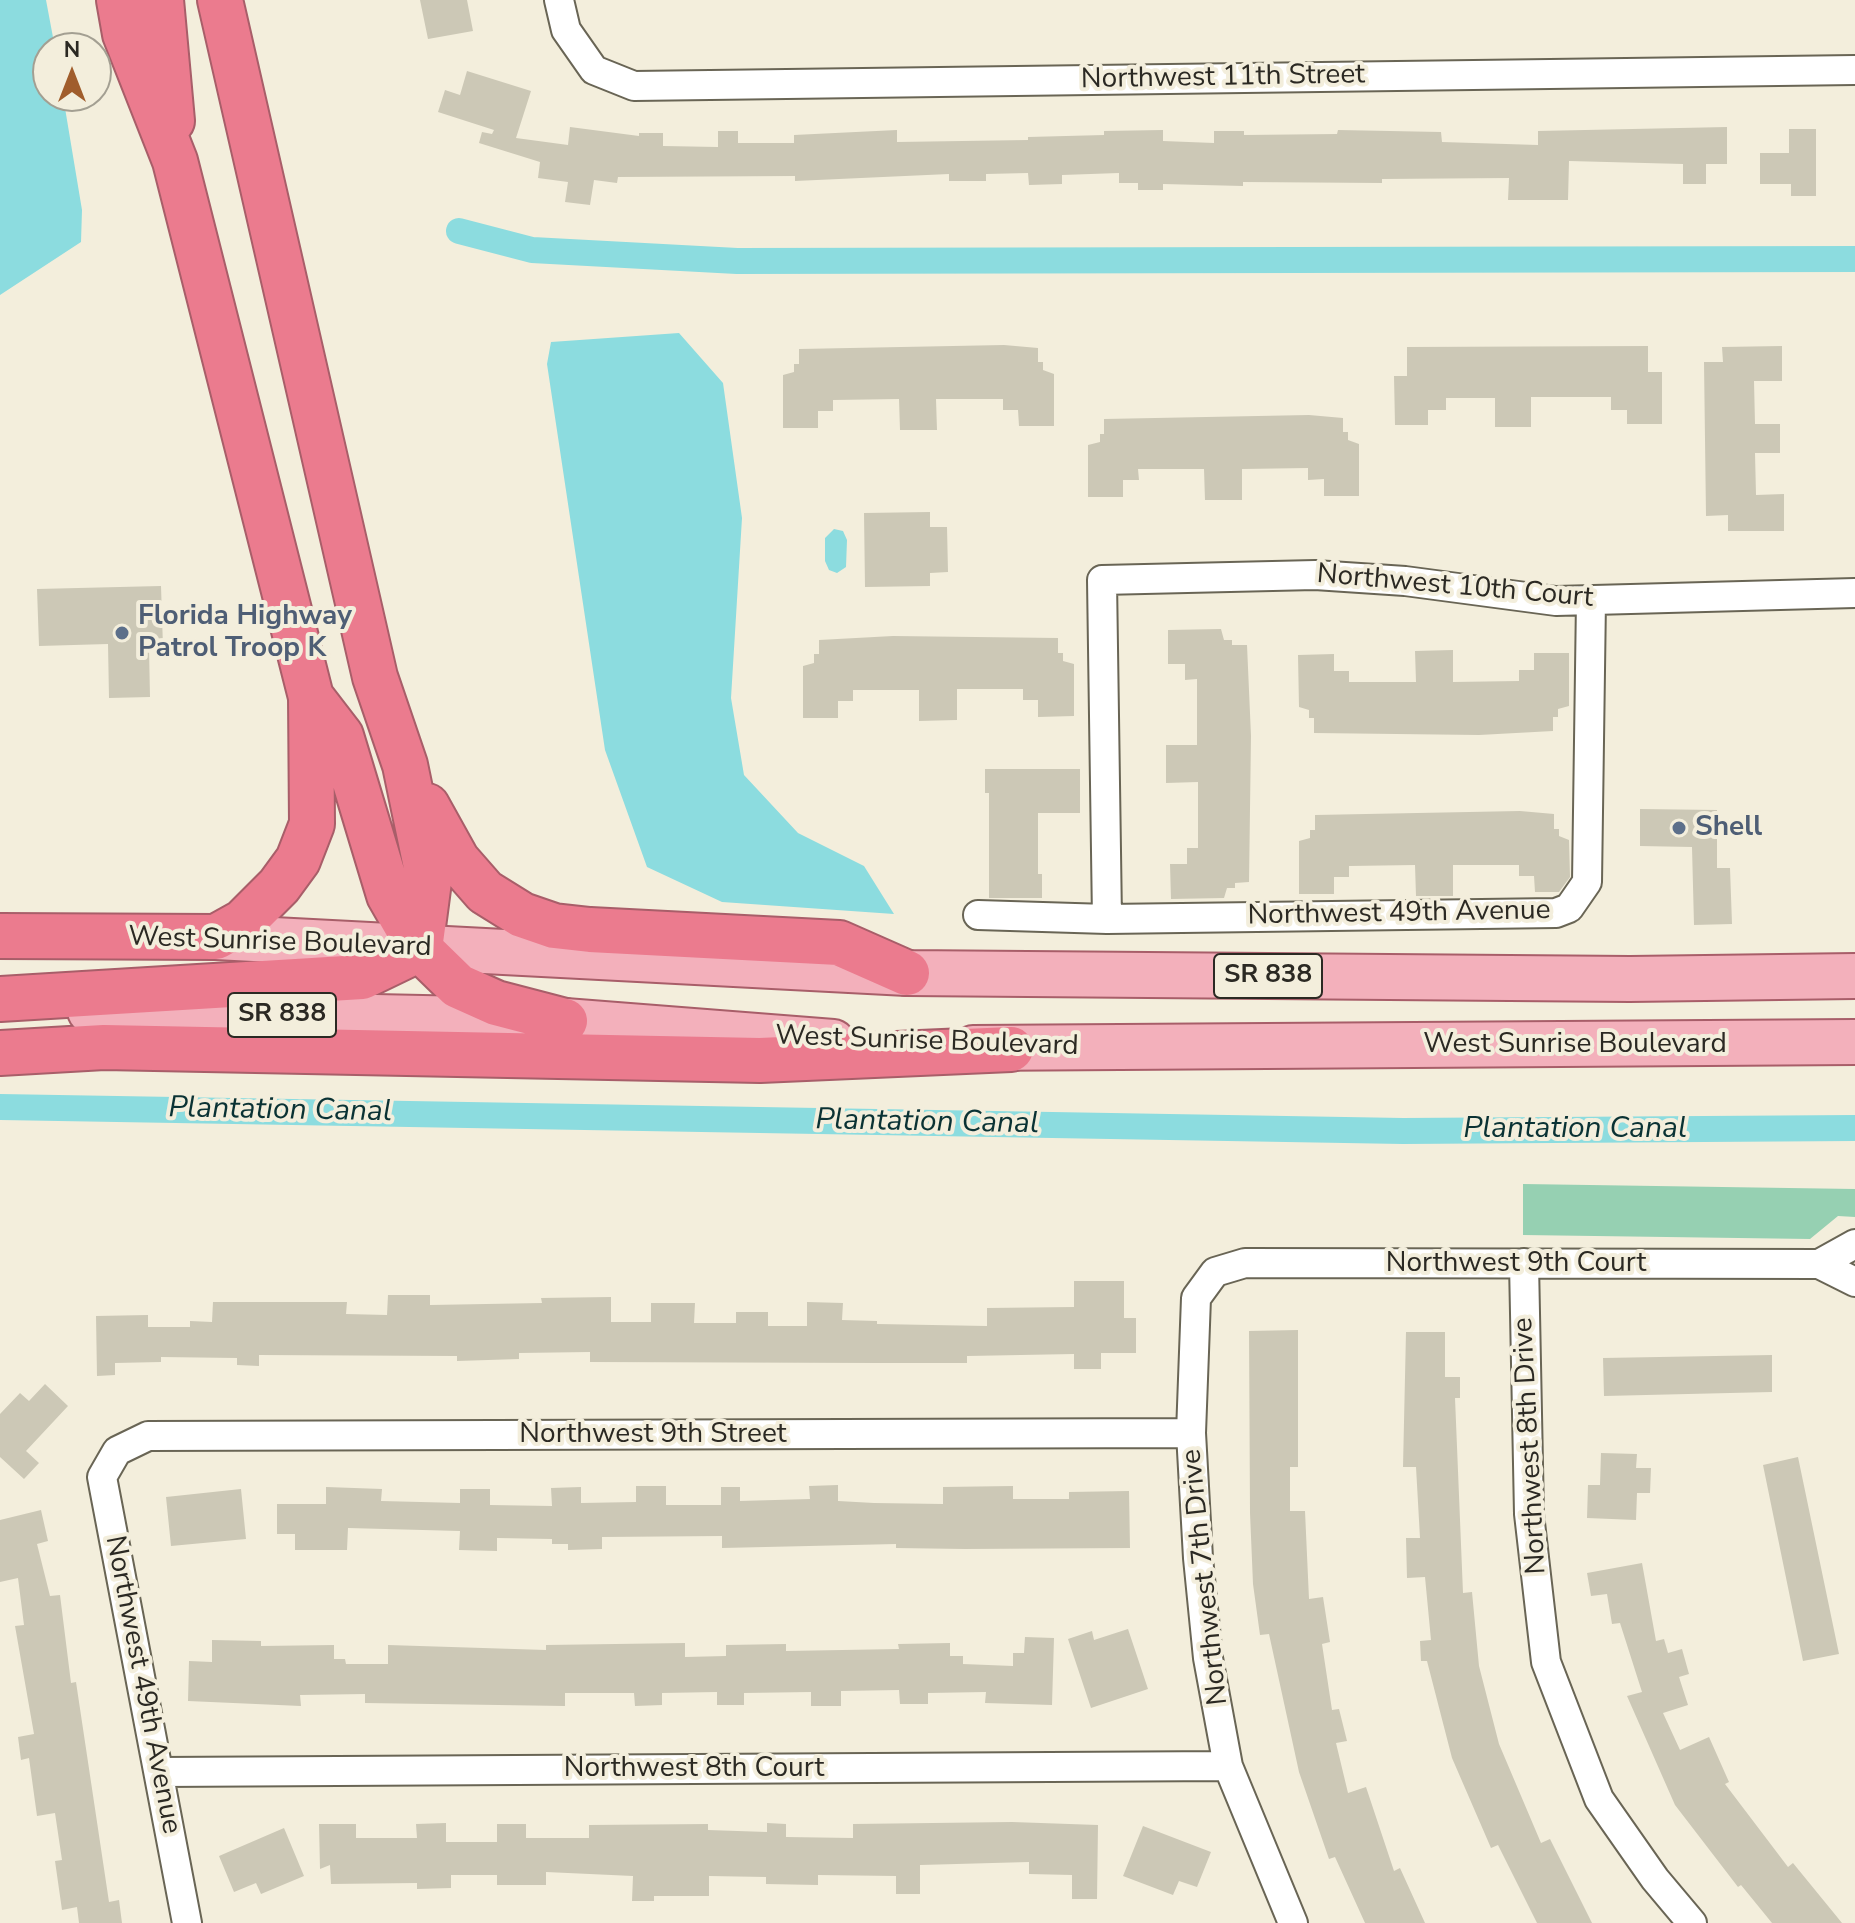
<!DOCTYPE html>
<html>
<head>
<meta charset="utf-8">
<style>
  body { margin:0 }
  #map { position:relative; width:1855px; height:1923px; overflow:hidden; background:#f3eedc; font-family:"Nunito Sans",sans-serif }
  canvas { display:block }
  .north { position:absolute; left:32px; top:32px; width:80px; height:80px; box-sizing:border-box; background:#f3eedc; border:2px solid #a39f92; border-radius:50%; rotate:0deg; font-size:22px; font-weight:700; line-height:32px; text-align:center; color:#2b2923 }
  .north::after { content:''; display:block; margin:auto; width:28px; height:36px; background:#a05d2c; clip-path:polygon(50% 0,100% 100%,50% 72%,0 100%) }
</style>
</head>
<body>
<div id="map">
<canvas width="1855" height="1923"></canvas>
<div class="north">N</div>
</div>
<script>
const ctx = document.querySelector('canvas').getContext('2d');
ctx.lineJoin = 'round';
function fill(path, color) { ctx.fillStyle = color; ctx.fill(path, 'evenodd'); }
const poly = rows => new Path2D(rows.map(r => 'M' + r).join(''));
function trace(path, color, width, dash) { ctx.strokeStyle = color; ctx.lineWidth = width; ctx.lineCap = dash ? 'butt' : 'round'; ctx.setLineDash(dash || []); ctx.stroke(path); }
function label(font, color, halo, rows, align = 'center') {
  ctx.font = font + ' "Nunito Sans",sans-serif'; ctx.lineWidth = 8; ctx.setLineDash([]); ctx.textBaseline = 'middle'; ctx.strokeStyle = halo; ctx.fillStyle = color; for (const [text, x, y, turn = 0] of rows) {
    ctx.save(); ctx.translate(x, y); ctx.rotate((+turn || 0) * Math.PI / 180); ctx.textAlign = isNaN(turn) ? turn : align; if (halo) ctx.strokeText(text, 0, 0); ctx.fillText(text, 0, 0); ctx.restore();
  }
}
fill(poly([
  [1523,1184,1855,1189,1855,1217,1838,1216,1810,1239,1523,1235]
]), '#96d0b2');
fill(poly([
  [0,0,46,0,55,48,48,48,48,96,63,96,82,210,81,242,0,295],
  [679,333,723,383,742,518,731,698,744,775,798,833,864,866,894,914,722,902,647,867,605,750,547,364,551,342],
  [834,529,843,531,847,540,846,567,837,573,829,570,825,561,825,538]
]), '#8cdcdf');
trace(poly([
  [459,231,532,250,737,261,1855,259],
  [0,1107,1403,1131,1855,1128]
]), '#8cdcdf', 26);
fill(poly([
  [420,0,467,0,473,31,428,39],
  [467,71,531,91,516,138,568,145,570,127,639,136,639,133,663,133,663,146,718,147,718,131,738,131,738,143,794,143,794,135,897,130,897,142,1028,140,1028,137,1104,135,1104,131,1163,130,1163,141,1214,143,1214,131,1244,131,1244,135,1337,134,1338,130,1441,132,1442,142,1538,145,1538,131,1727,127,1727,164,1706,164,1706,184,1683,184,1683,164,1569,161,1568,200,1508,200,1509,178,1382,179,1382,183,1243,182,1243,186,1163,184,1163,190,1138,190,1138,183,1119,183,1119,173,1062,175,1062,184,1029,185,1028,173,986,174,986,181,949,181,949,174,795,181,795,176,618,177,617,183,594,180,590,205,565,202,568,182,538,178,540,162,479,143,482,132,492,134,494,130,438,112,445,90,460,95],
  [1789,129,1816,129,1816,196,1791,196,1791,184,1760,184,1760,153,1789,153],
  [1004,345,1038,348,1038,362,1043,362,1043,370,1054,374,1054,426,1019,426,1018,410,1003,410,1003,399,936,399,937,430,900,430,899,399,833,400,833,411,818,411,818,428,783,428,783,375,794,372,794,364,799,364,799,349],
  [1648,346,1648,372,1662,372,1662,424,1627,424,1627,410,1611,410,1611,397,1531,397,1531,427,1495,427,1495,398,1446,398,1446,410,1428,410,1428,425,1395,425,1394,376,1407,376,1407,347],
  [1782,346,1782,381,1754,381,1755,424,1780,424,1780,453,1755,453,1756,495,1784,494,1784,531,1728,531,1728,515,1706,516,1704,362,1723,362,1722,347],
  [1309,415,1343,418,1343,432,1348,432,1348,440,1359,444,1359,496,1324,496,1324,479,1308,480,1308,468,1242,469,1242,500,1205,500,1204,469,1138,469,1139,480,1123,480,1123,497,1088,497,1088,445,1100,442,1100,434,1104,434,1104,419],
  [930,512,930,527,947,527,948,572,930,573,930,586,865,587,864,513],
  [161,586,163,647,149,648,150,697,109,698,108,644,39,646,37,589],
  [1221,629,1224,640,1232,640,1232,645,1247,645,1251,736,1249,882,1235,883,1235,888,1227,888,1224,898,1171,899,1170,864,1187,864,1187,848,1198,848,1198,782,1166,783,1166,745,1197,745,1197,679,1185,680,1185,664,1168,664,1168,630],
  [893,636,1058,638,1058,653,1063,653,1063,661,1074,664,1074,716,1038,717,1038,700,1023,700,1023,689,957,689,957,720,919,721,919,690,853,690,853,701,838,701,838,718,803,718,803,666,814,663,814,654,819,654,819,640],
  [1453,650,1453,682,1519,681,1519,670,1534,670,1534,653,1569,653,1569,706,1558,709,1558,717,1553,717,1553,731,1479,735,1314,733,1314,718,1309,718,1309,710,1299,707,1298,655,1334,654,1334,671,1349,671,1349,682,1416,682,1415,651],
  [985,769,1080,769,1080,813,1038,813,1038,874,1042,874,1042,898,989,898,989,793,985,793],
  [1640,809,1717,810,1717,868,1730,868,1732,924,1694,925,1692,847,1640,846],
  [1520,811,1554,814,1554,829,1559,829,1559,836,1569,840,1570,877,1559,892,1535,892,1534,876,1519,876,1519,865,1453,865,1453,896,1416,896,1415,865,1349,866,1349,877,1334,877,1334,894,1299,894,1299,841,1310,838,1310,830,1315,830,1315,815],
  [1074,1281,1124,1281,1124,1318,1136,1318,1136,1353,1101,1353,1101,1369,1074,1369,1074,1354,967,1356,967,1363,876,1363,590,1362,590,1352,519,1353,519,1359,457,1361,457,1356,259,1355,259,1366,237,1365,237,1358,161,1357,161,1362,115,1363,115,1375,97,1376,96,1316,148,1315,148,1327,190,1327,190,1321,212,1322,213,1302,347,1302,346,1314,387,1315,388,1295,430,1295,430,1305,542,1303,541,1298,611,1297,611,1322,651,1322,651,1303,695,1303,694,1323,736,1323,736,1312,768,1312,768,1326,807,1326,807,1302,843,1303,842,1320,877,1321,877,1324,987,1326,987,1308,1074,1307],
  [1298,1330,1298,1467,1290,1467,1290,1511,1305,1511,1309,1599,1323,1597,1330,1642,1322,1644,1332,1710,1339,1709,1347,1741,1336,1743,1348,1793,1366,1787,1394,1871,1400,1868,1425,1923,1365,1923,1335,1857,1329,1859,1299,1772,1269,1634,1260,1635,1253,1584,1250,1513,1249,1331],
  [1406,1332,1445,1332,1445,1377,1460,1377,1460,1398,1455,1398,1463,1593,1472,1592,1479,1666,1499,1744,1541,1843,1550,1839,1592,1923,1537,1923,1498,1845,1491,1848,1452,1758,1427,1661,1421,1661,1420,1641,1431,1640,1425,1577,1407,1578,1406,1538,1420,1538,1416,1467,1403,1467],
  [1772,1355,1772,1392,1604,1396,1603,1358],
  [45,1384,68,1406,26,1451,39,1463,24,1479,0,1457,0,1414,20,1393,29,1401],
  [1601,1453,1637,1454,1636,1468,1651,1468,1650,1493,1637,1493,1636,1520,1587,1518,1588,1485,1600,1485],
  [1798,1457,1839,1654,1803,1661,1763,1465],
  [838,1485,838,1501,874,1503,943,1504,943,1487,1013,1486,1013,1499,1069,1499,1069,1492,1129,1491,1130,1548,965,1549,896,1548,896,1544,722,1548,722,1536,602,1537,602,1549,568,1550,568,1544,552,1544,552,1539,497,1538,497,1551,459,1550,460,1531,348,1528,347,1550,295,1550,295,1534,277,1534,277,1504,326,1504,326,1487,382,1489,381,1501,460,1503,460,1489,490,1489,490,1505,552,1506,551,1488,581,1487,581,1503,636,1502,636,1486,666,1486,666,1505,721,1505,721,1487,740,1487,740,1501,810,1499,809,1486],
  [241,1489,246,1539,171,1546,166,1497],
  [41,1510,48,1541,37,1544,50,1596,60,1595,71,1683,76,1682,109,1902,119,1900,122,1923,79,1923,77,1907,62,1910,55,1861,62,1860,55,1813,37,1816,29,1758,21,1760,18,1737,34,1734,15,1626,24,1625,18,1578,0,1582,0,1520],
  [1642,1563,1656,1641,1664,1639,1668,1653,1682,1649,1689,1674,1679,1677,1688,1705,1663,1713,1680,1750,1709,1737,1729,1782,1725,1784,1788,1867,1793,1863,1842,1923,1772,1923,1741,1885,1738,1887,1675,1805,1627,1696,1642,1692,1620,1623,1612,1624,1607,1594,1591,1596,1587,1573],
  [1128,1629,1148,1689,1091,1708,1068,1639,1092,1631,1094,1640],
  [1025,1637,1054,1638,1052,1705,985,1703,986,1692,928,1693,928,1704,900,1704,899,1690,841,1691,841,1706,811,1706,811,1692,744,1693,744,1705,717,1705,717,1692,662,1693,662,1705,635,1706,634,1693,565,1693,565,1706,365,1703,365,1694,300,1695,301,1706,188,1701,189,1661,212,1662,212,1640,261,1641,261,1646,334,1645,334,1659,345,1659,346,1664,388,1664,388,1645,546,1650,546,1645,685,1643,685,1657,726,1656,726,1645,786,1644,786,1651,899,1649,898,1644,950,1643,950,1656,963,1656,963,1664,1013,1666,1013,1653,1024,1653],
  [1012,1822,1098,1825,1097,1899,1072,1899,1072,1875,1029,1874,1029,1862,920,1865,920,1894,896,1894,896,1876,818,1875,818,1885,766,1884,766,1877,709,1876,709,1896,654,1896,654,1901,632,1901,633,1876,546,1872,546,1885,497,1885,497,1875,451,1875,451,1888,417,1889,417,1883,331,1884,330,1865,320,1869,319,1824,356,1824,356,1838,417,1838,416,1824,446,1823,446,1842,497,1842,497,1824,526,1824,526,1838,589,1838,589,1825,708,1824,708,1830,767,1832,767,1823,786,1824,786,1837,853,1838,853,1824],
  [1143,1826,1211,1852,1197,1887,1179,1881,1173,1895,1123,1876],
  [284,1828,304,1876,261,1894,256,1883,234,1892,219,1856]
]), '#ccc8b6');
const street = poly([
  [559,0,566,30,594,70,634,86,1855,70],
  [978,915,1107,919,1556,913,1569,908,1587,882,1591,600],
  [1107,919,1102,580,1315,575,1405,581,1556,601,1855,593],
  [1524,1263,1529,1514,1546,1662,1599,1799,1655,1879,1692,1923],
  [1819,1264,1855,1244],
  [160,1772,1228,1766],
  [187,1923,102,1477,117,1451,148,1436,1191,1433],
  [1293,1923,1228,1766,1208,1658,1198,1558,1191,1433,1196,1298,1215,1272,1245,1263,1819,1264,1855,1282]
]);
const primary = poly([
  [216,937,907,973,1630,979,1855,976],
  [90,1011,565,1021,833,1042],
  [973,1048,1855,1042]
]);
const highway = poly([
  [161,0,172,121],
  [220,0,375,677,405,765,429,881,420,949],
  [311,697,341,736,389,895,420,949,458,986,496,1003,565,1021],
  [427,806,457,860,485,892,522,915,554,926,590,930,839,943,907,973],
  [0,936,216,937,243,922,279,886,298,860,312,824,311,697,175,161,125,34,119,0],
  [0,999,362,977,420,949],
  [0,1053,104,1047,760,1060,1011,1049]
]);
trace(street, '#696555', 32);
trace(primary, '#a85e69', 48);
trace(highway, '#a85e69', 48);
trace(street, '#fff', 28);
trace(primary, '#f3b0bb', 44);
trace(highway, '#eb7b8e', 44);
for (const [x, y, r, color] of [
  [122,633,8,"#5c6f8a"],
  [1679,828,8,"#5c6f8a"]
]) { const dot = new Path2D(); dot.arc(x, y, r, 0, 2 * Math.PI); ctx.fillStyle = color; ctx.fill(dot); trace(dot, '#f3eedc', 3); }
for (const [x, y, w] of [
  [1268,976,108],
  [282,1015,108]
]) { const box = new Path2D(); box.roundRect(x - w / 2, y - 22, w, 44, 6); ctx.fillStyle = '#f3eedc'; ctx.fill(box); trace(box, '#2b2923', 2); }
label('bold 26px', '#2b2923', null, [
  ["SR 838",1268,976],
  ["SR 838",282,1015]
]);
label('28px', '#2b2923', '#f3eedc', [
  ["Northwest 11th Street",1223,78,-1],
  ["Northwest 10th Court",1455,587,5],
  ["Northwest 49th Avenue",1399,914,-1],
  ["West Sunrise Boulevard",280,943,2],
  ["West Sunrise Boulevard",927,1042,2],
  ["West Sunrise Boulevard",1575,1045],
  ["Northwest 9th Court",1516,1264],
  ["Northwest 9th Street",653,1435],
  ["Northwest 8th Drive",1531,1446,-93],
  ["Northwest 7th Drive",1206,1577,-96],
  ["Northwest 49th Avenue",142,1685,79],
  ["Northwest 8th Court",694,1769]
]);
label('bold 28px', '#4e5e75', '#f3eedc', [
  ["Florida Highway",138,617],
  ["Patrol Troop K",138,649],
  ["Shell",1695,828]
], 'left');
label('italic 30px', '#0a3234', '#f3eedc', [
  ["Plantation Canal",280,1111,1],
  ["Plantation Canal",927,1123,1],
  ["Plantation Canal",1575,1130]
]);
</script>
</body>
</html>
